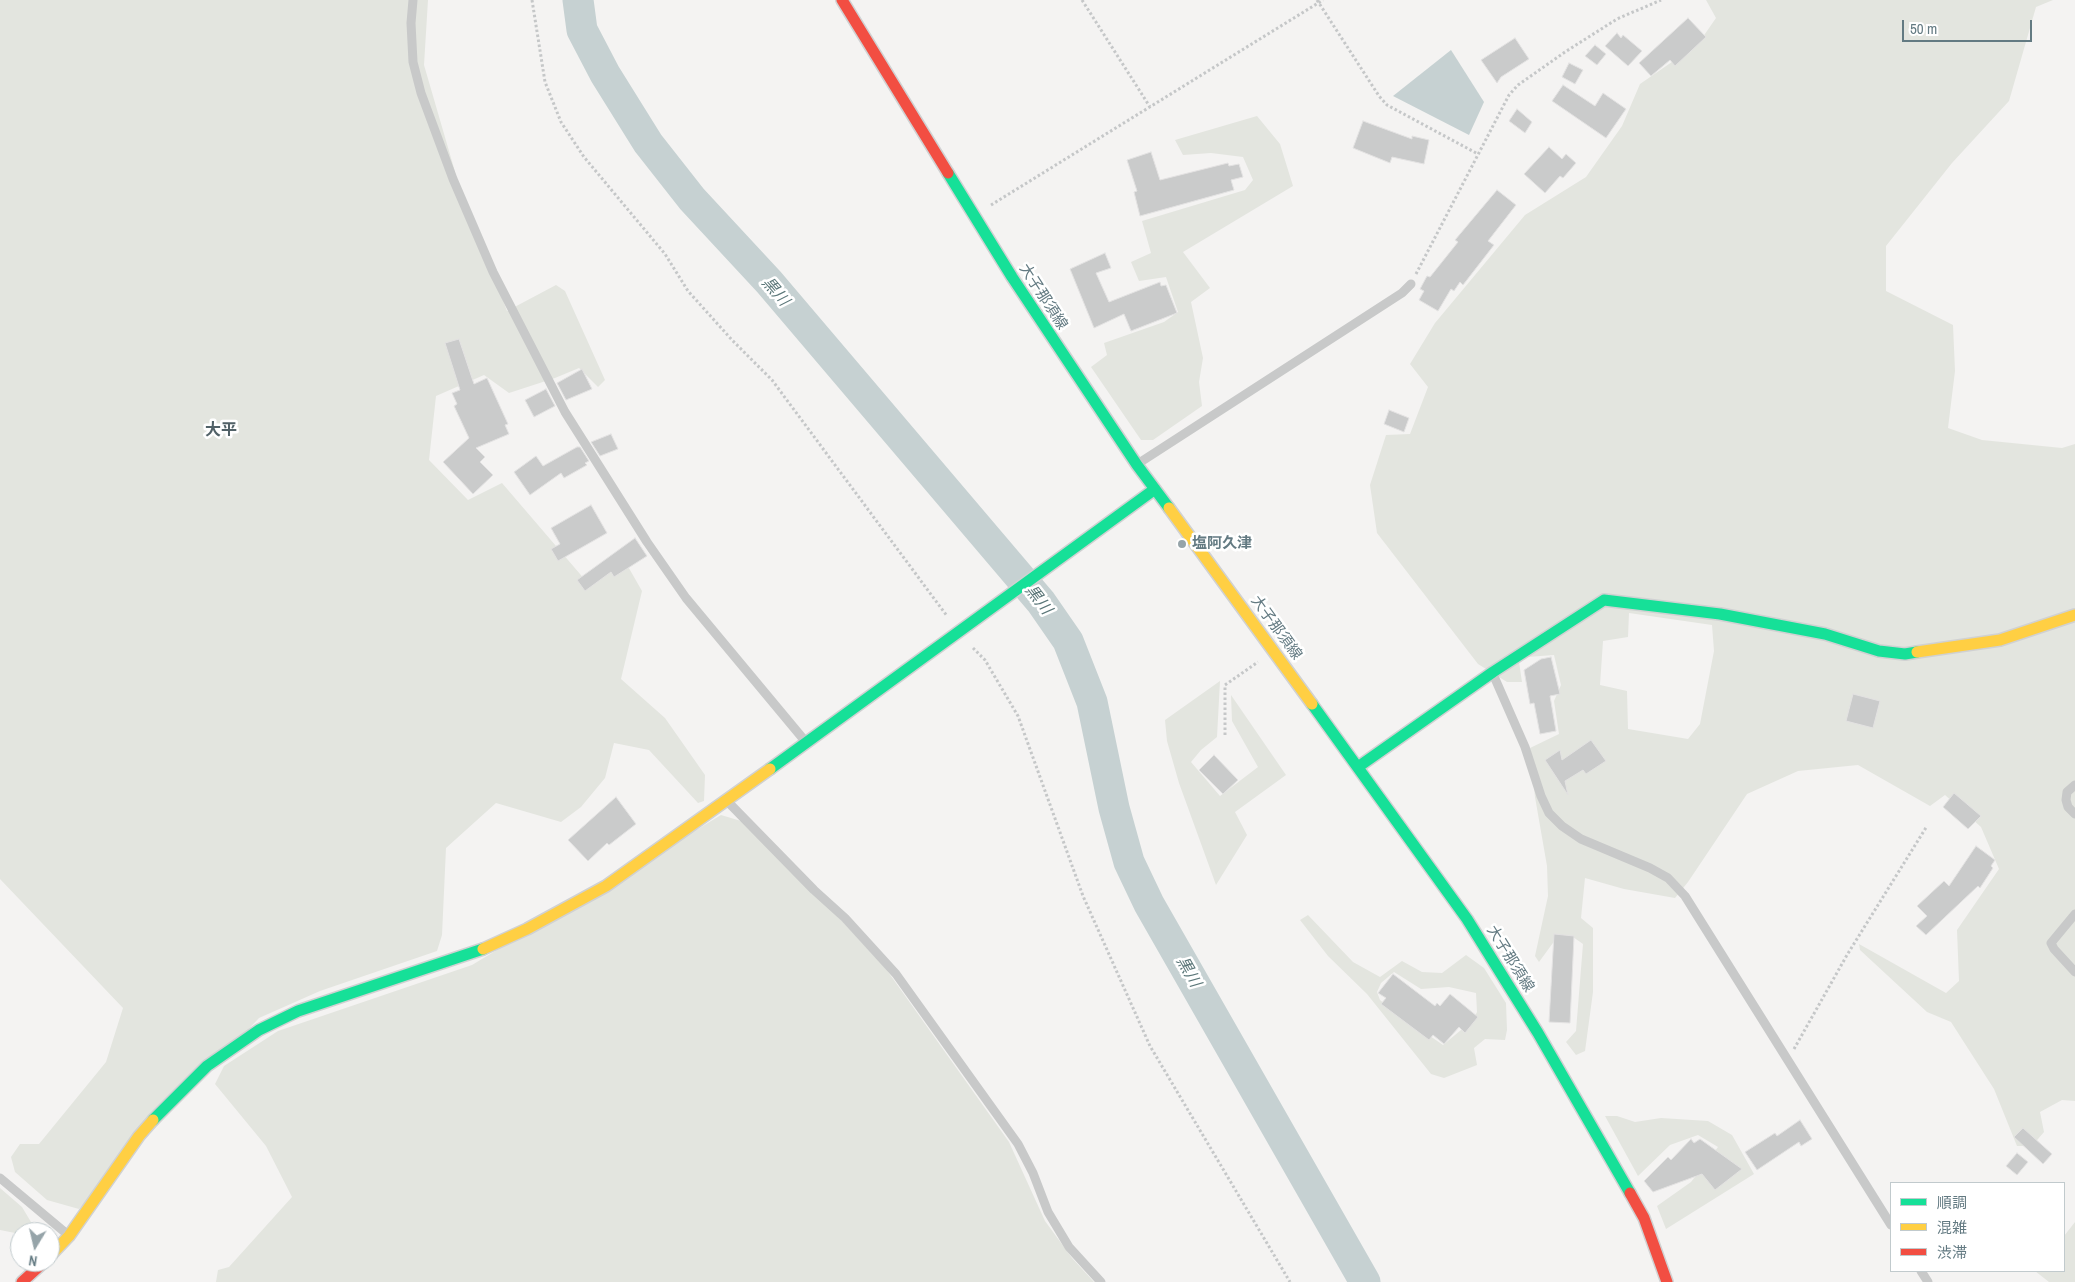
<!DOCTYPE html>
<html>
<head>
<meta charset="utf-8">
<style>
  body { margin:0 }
  #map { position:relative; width:2075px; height:1282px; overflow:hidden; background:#f4f3f2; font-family:"Archivo Narrow","Noto Sans JP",sans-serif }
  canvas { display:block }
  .legend { position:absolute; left:1890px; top:1182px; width:175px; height:90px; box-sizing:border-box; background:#fff; border:1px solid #c1cacd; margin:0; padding:6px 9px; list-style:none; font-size:15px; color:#637a82 }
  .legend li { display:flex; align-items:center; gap:10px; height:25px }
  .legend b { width:25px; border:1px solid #c1cacd }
  .north { position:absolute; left:10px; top:1222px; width:50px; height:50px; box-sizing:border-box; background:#fff; border:1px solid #c1cacd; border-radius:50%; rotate:189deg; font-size:14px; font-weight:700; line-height:20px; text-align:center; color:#637a82 }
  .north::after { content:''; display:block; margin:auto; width:18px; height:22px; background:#96a4a9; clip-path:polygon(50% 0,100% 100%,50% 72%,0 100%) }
  .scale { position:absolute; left:1902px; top:20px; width:130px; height:22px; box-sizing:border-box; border:2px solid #637a82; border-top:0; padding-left:6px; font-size:15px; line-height:18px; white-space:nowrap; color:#637a82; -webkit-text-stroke:4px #fff; paint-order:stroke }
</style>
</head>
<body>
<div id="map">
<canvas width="2075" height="1282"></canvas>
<ul class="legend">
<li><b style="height:6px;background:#16e098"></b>順調</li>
<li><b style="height:6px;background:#ffcf43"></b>混雑</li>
<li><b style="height:6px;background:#f24e42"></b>渋滞</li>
</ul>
<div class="north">N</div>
<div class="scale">50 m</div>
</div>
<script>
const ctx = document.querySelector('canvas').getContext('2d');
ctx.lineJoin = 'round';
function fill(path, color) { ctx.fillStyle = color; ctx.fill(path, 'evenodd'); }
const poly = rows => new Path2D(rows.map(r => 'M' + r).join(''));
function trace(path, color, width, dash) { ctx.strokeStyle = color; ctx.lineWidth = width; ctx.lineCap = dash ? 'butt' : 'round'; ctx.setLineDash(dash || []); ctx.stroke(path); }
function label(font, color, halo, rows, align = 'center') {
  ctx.font = font + ' "Archivo Narrow","Noto Sans JP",sans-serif'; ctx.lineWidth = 5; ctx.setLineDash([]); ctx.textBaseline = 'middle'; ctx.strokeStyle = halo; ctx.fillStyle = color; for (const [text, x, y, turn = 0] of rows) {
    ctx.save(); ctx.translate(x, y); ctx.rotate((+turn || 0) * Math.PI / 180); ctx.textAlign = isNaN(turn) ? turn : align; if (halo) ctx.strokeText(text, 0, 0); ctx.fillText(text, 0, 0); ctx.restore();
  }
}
fill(poly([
  [0,0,428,0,424,65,458,182,507,311,556,285,565,291,605,380,598,387,579,368,555,378,509,393,484,375,436,396,429,460,468,500,502,483,586,581,626,563,642,591,621,679,665,718,705,775,704,801,698,803,649,750,614,743,605,778,581,807,561,822,496,803,446,848,442,935,437,951,320,991,259,1018,79,1209,47,1200,15,1172,11,1157,20,1144,39,1144,106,1062,123,1008,0,879],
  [1706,0,2053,0,2036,7,2009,101,1952,163,1886,246,1886,291,1953,325,1955,371,1948,428,1982,440,2062,448,2075,444,2075,1101,2062,1100,2040,1112,2044,1132,2032,1146,2017,1146,1994,1089,1951,1022,1927,1012,1860,950,1859,944,1946,993,1959,981,1957,930,1999,869,1981,827,1945,795,1930,806,1858,765,1798,771,1747,794,1688,882,1675,898,1624,889,1585,878,1581,918,1593,928,1593,992,1585,1051,1576,1055,1566,1042,1576,1031,1583,944,1573,937,1558,936,1539,962,1535,956,1548,896,1547,866,1535,797,1530,748,1559,734,1554,701,1561,685,1554,655,1527,657,1519,662,1522,682,1507,682,1478,664,1377,533,1370,485,1386,435,1410,434,1428,387,1410,364,1435,323,1525,215,1586,177,1622,126,1640,84,1698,44,1716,18],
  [1629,613,1712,625,1714,651,1700,724,1688,739,1628,729,1627,691,1600,685,1603,641,1628,637],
  [1257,116,1280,144,1293,186,1183,252,1210,288,1191,302,1203,358,1199,382,1202,406,1153,440,1141,440,1091,367,1107,355,1104,343,1164,322,1178,312,1166,277,1139,281,1131,262,1151,253,1142,221,1245,190,1253,180,1243,157,1211,153,1183,155,1175,140],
  [1220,681,1217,737,1201,750,1191,762,1220,796,1258,767,1232,721,1231,695,1286,775,1235,812,1247,835,1216,885,1179,783,1167,741,1165,720],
  [721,815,741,821,843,922,886,969,1009,1142,1045,1221,1072,1258,1094,1282,216,1282,218,1270,229,1267,292,1197,266,1146,215,1084,224,1066,278,1031,472,965],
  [1308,915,1353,962,1380,977,1402,961,1422,972,1442,973,1466,955,1484,968,1506,1003,1507,1030,1505,1040,1485,1039,1474,1048,1477,1065,1444,1078,1431,1074,1367,994,1328,956,1300,920],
  [1394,972,1421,989,1449,987,1476,993,1477,1012,1473,1020,1443,1045,1417,1027,1409,1024,1380,1000,1377,992,1381,983],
  [1605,1116,1617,1116,1635,1122,1661,1118,1708,1121,1732,1135,1754,1174,1666,1229,1657,1206,1691,1182,1718,1147,1698,1135,1670,1145,1638,1176],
  [0,1188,22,1207,31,1222,27,1232,20,1232,20,1234,0,1230],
  [2075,1222,2075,1282,2049,1282,2035,1271,2064,1271,2064,1236]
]), '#e3e5df');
fill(poly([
  [1451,50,1484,102,1469,135,1393,96]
]), '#c6d1d2');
trace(poly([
  [578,0,582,30,605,74,648,143,692,199,769,282,1041,602,1068,641,1092,702,1114,808,1129,862,1149,904,1365,1282]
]), '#c6d1d2', 31);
const building = poly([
  [1688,18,1706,37,1675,66,1670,60,1651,76,1639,63,1688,18],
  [1617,33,1621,38,1623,35,1642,51,1628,66,1605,46,1617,33],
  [1515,38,1529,59,1501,77,1497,83,1481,60,1515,38],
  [1595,45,1606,54,1597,65,1585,56,1595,45],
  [1569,63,1583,70,1575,84,1562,77,1569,63],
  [1563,85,1595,106,1603,93,1626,109,1606,138,1552,101,1563,85],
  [1517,109,1532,122,1525,133,1509,121,1517,109],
  [1363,121,1412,139,1412,136,1429,140,1424,164,1392,157,1390,163,1353,148,1363,121],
  [1549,147,1562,159,1566,154,1576,163,1563,178,1560,176,1545,193,1524,174,1549,147],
  [1151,152,1160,180,1228,163,1229,166,1239,164,1243,177,1231,180,1234,190,1140,216,1134,192,1137,191,1127,160,1151,152],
  [1497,190,1516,205,1488,241,1494,245,1463,285,1460,282,1454,291,1451,289,1438,311,1419,300,1424,291,1420,289,1427,276,1430,277,1458,242,1455,240,1497,190],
  [1105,253,1111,268,1096,273,1109,302,1160,282,1161,286,1166,285,1177,313,1131,331,1124,314,1094,328,1070,269,1105,253],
  [459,339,474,384,487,378,508,424,505,425,509,434,476,448,485,457,480,462,493,475,473,494,443,462,469,438,454,406,457,404,452,393,460,390,445,343,459,339],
  [582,369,592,389,566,400,557,383,582,369],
  [546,389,555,406,534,417,525,400,546,389],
  [1389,410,1409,418,1404,432,1384,424,1389,410],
  [611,434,618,449,600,456,591,442,611,434],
  [577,447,580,447,589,461,585,463,587,465,564,478,561,473,530,495,514,472,536,456,543,466,577,447],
  [591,505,607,533,558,561,551,549,560,544,551,528,591,505],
  [635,538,647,556,614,577,611,572,585,591,577,580,635,538],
  [1551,657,1560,694,1550,696,1556,731,1540,734,1534,703,1530,704,1524,670,1541,659,1551,657],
  [1853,694,1880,701,1873,728,1846,721,1853,694],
  [1591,740,1606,761,1586,774,1583,770,1565,781,1568,795,1545,760,1560,750,1562,760,1591,740],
  [1214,755,1238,780,1223,794,1199,770,1214,755],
  [1954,793,1981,816,1968,829,1943,807,1954,793],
  [616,797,636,824,609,845,607,843,588,861,568,840,616,797],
  [1976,846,1995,860,1991,866,1993,868,1980,888,1978,886,1926,935,1916,926,1927,916,1917,906,1944,881,1949,886,1976,846],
  [1554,934,1574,936,1570,1023,1549,1022,1554,934],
  [1393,974,1435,1006,1437,1003,1440,1006,1450,994,1478,1017,1465,1033,1459,1027,1444,1044,1433,1035,1429,1040,1381,1004,1386,998,1378,993,1393,974],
  [1800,1120,1812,1139,1801,1146,1799,1142,1757,1170,1745,1152,1775,1133,1777,1136,1800,1120],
  [2023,1128,2052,1154,2043,1164,2014,1137,2023,1128],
  [1691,1139,1694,1143,1700,1139,1742,1169,1715,1190,1702,1174,1653,1192,1644,1181,1668,1157,1671,1160,1691,1139],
  [2017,1153,2028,1162,2017,1175,2006,1166,2017,1153]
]);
fill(building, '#cacbcb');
trace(building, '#e3e2e2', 1);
const fast = poly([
  [948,173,1012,277,1137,465,1169,508],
  [1312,704,1467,919,1538,1033,1630,1193],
  [1358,767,1493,672,1604,600,1720,614,1825,634,1879,651,1905,654,1917,652],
  [770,769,1155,489],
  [153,1120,207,1066,259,1030,298,1011,483,949]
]);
const slow = poly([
  [1169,508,1312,704],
  [1917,652,2000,640,2075,615],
  [483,949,527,929,606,886,770,769],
  [50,1256,69,1236,139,1136,153,1120]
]);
const jam = poly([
  [842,0,948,173],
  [1630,1193,1644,1218,1667,1282],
  [22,1282,44,1262]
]);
trace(fast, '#d0d1d2', 14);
trace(slow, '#d0d1d2', 14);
trace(jam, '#d0d1d2', 14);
trace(poly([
  [532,0,545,82,561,122,584,157,665,254,688,291,732,340,772,380,947,616],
  [1082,0,1150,107],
  [1317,0,1379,96,1387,105,1478,154],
  [991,205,1323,0],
  [1416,274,1509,95,1518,85,1565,52,1617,19,1661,0],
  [973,648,985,660,1018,716,1083,896,1150,1046,1290,1282],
  [1225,735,1225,685,1258,662],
  [1794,1049,1847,955,1927,826]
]), '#c5c7c8', 3, [2.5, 2.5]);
trace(poly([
  [413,0,411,23,413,62,421,93,453,179,493,272,565,412,647,542,686,598,805,741],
  [1139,463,1402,293,1411,284],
  [1493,674,1525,747,1541,796,1549,813,1562,826,1581,839,1650,868,1668,878,1685,896,1891,1225],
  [2075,785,2067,792,2066,800,2068,807,2075,814],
  [729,803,814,890,845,918,896,974,1018,1144,1033,1173,1048,1212,1069,1247,1101,1282],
  [2075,914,2051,943,2054,949,2075,972],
  [0,1178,67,1234],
  [1921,1271,1928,1282]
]), '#c8c9c9', 9);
trace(fast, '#16e098', 11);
trace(slow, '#ffcf43', 11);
trace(jam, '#f24e42', 11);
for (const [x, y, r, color] of [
  [1182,544,5,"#96a4a9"]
]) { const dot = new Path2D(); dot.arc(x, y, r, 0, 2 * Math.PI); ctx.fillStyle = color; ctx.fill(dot); trace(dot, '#fff', 2); }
label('15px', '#637a82', '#fff', [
  ["大子那須線",1043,297,57],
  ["大子那須線",1276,628,54],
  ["大子那須線",1510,959,58]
]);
label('bold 15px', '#637a82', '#fff', [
  ["塩阿久津",1192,544]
], 'left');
label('italic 16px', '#5a7678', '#fff', [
  ["黒川",775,292,49],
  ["黒川",1038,600,52],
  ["黒川",1188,972,60]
]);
label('bold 16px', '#516167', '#fff', [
  ["大平",221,431]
]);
</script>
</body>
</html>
